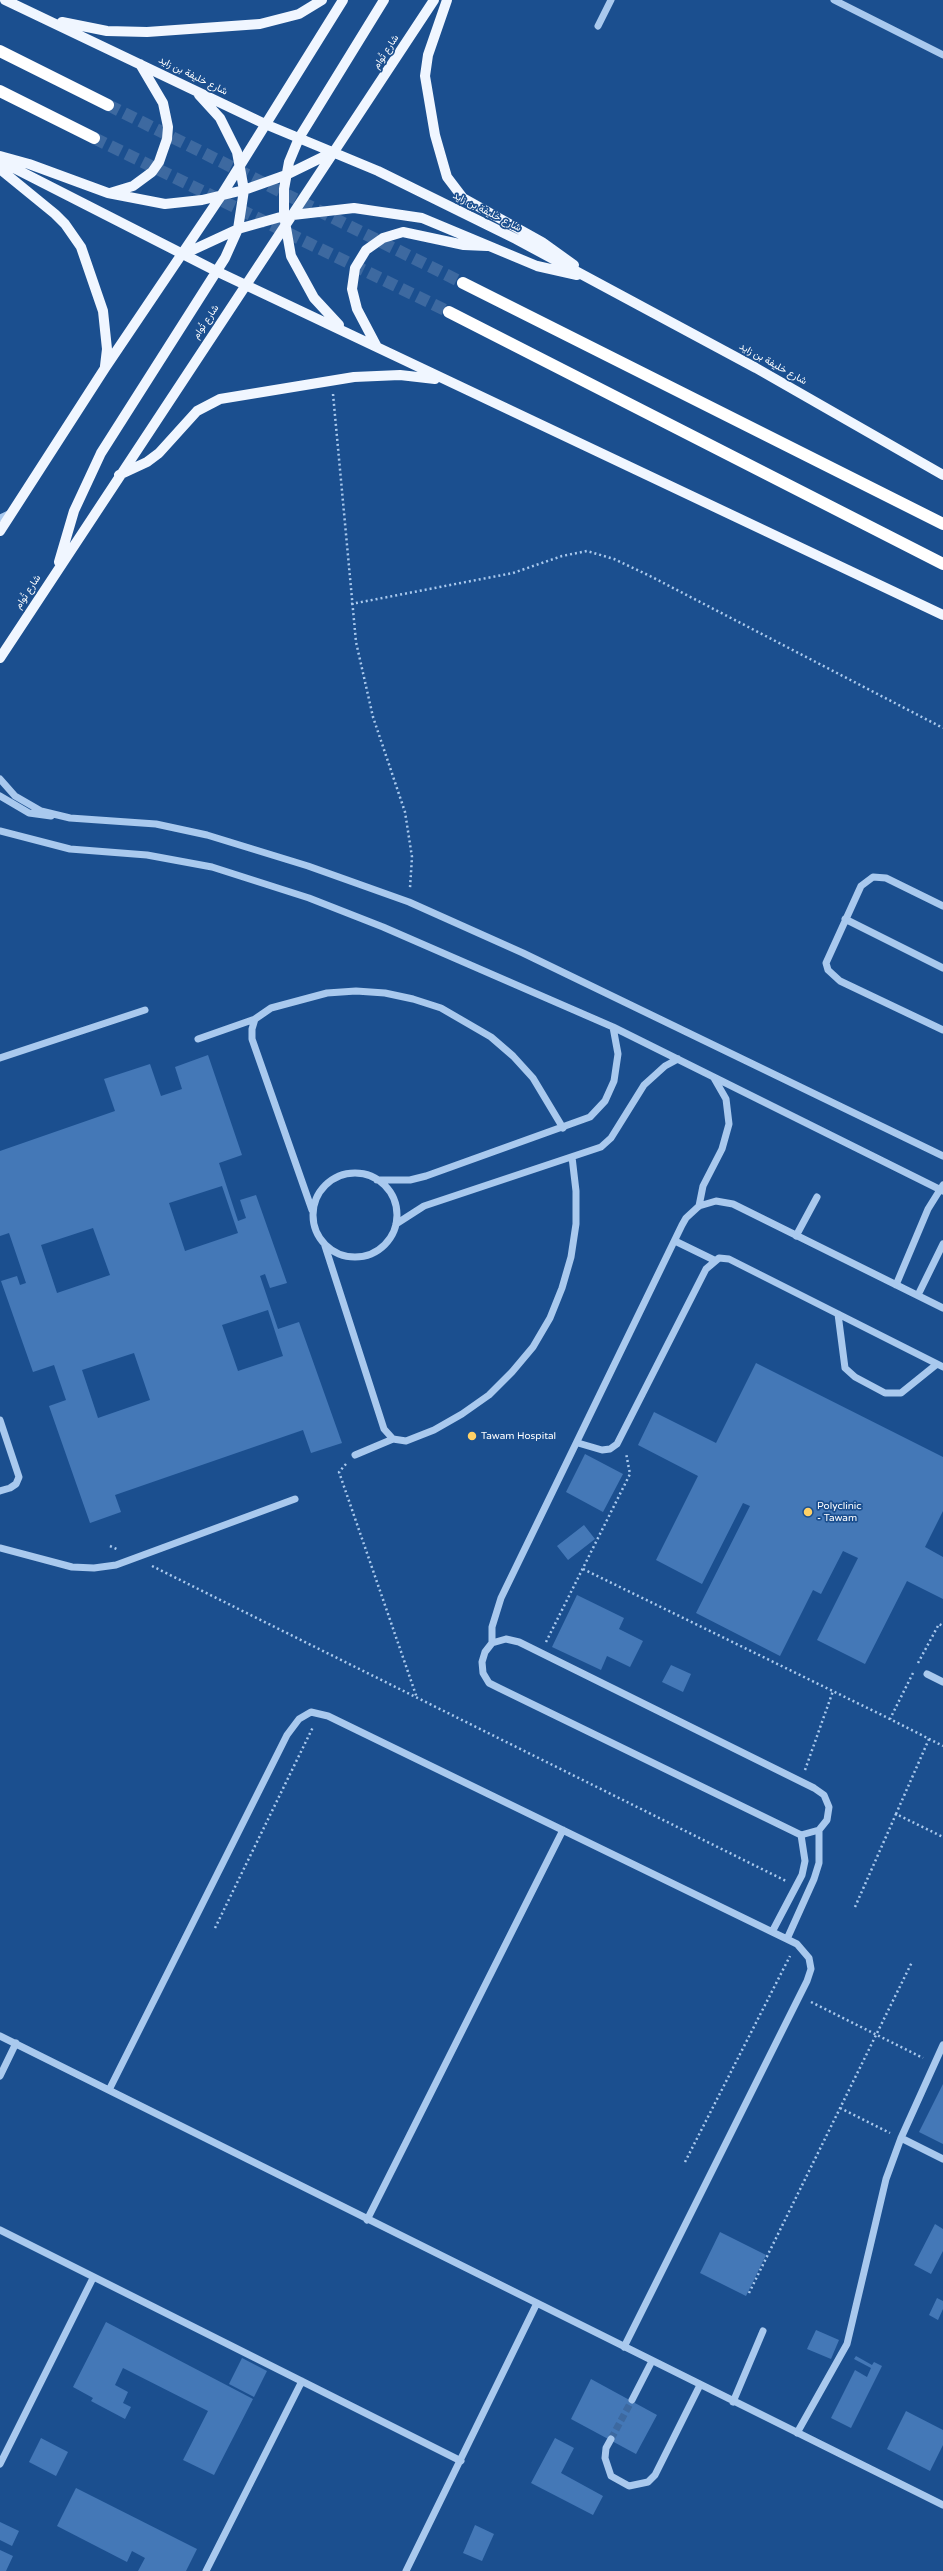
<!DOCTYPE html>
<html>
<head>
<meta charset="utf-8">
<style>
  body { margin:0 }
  canvas { display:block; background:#1b4f8f }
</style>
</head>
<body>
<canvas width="943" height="2571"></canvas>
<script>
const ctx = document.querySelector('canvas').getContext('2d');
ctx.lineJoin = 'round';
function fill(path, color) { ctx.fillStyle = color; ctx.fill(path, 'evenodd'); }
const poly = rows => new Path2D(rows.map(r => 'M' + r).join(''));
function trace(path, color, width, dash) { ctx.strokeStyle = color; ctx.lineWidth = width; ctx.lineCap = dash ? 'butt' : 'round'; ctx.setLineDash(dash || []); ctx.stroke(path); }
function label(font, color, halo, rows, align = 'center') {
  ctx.font = font + ' "Varela Round",Vazirmatn,sans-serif'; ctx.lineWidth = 3.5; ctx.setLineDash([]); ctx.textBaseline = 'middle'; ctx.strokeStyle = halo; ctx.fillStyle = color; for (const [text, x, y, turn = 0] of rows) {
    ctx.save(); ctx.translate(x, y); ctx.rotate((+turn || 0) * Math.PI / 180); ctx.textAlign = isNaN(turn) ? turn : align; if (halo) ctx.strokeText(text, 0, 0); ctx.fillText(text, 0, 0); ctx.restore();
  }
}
fill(poly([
  [208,1055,242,1155,219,1163,238,1221,246,1218,240,1200,256,1195,287,1283,270,1288,265,1274,260,1276,278,1329,299,1322,342,1443,311,1453,303,1430,115,1495,121,1512,90,1523,49,1406,66,1400,54,1365,33,1372,1,1281,17,1276,20,1285,26,1283,9,1233,0,1236,0,1151,115,1111,104,1079,150,1064,161,1096,182,1089,175,1067],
  [222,1186,238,1233,185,1251,169,1203],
  [93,1228,110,1275,57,1293,41,1245],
  [268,1310,283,1356,238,1371,222,1325],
  [134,1353,150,1400,98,1418,82,1370],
  [756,1363,943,1457,943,1511,925,1547,943,1557,943,1599,907,1581,865,1664,817,1640,858,1558,843,1551,821,1594,813,1590,780,1656,696,1613,750,1506,743,1503,702,1584,656,1560,698,1476,638,1445,654,1412,716,1443],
  [585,1454,623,1474,603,1512,566,1492],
  [584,1525,595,1539,568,1560,557,1546],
  [577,1595,624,1618,619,1629,643,1641,630,1667,607,1656,601,1670,552,1647],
  [671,1665,691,1674,683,1692,662,1682],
  [943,2084,943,2144,919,2132],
  [935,2224,943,2229,943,2251,931,2274,914,2265],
  [720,2232,766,2255,746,2296,700,2273],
  [937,2298,943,2301,943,2309,938,2320,929,2315],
  [106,2322,253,2399,214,2475,183,2460,208,2411,123,2368,115,2385,128,2392,123,2403,131,2407,125,2419,91,2401,93,2398,73,2387],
  [816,2330,839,2340,831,2359,807,2349],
  [856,2356,872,2365,874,2362,882,2366,851,2428,831,2418,855,2370,867,2377,871,2368,854,2359],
  [242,2358,267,2371,254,2397,229,2384],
  [591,2379,657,2415,636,2454,571,2419],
  [906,2411,943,2430,943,2445,930,2471,887,2449],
  [41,2438,68,2452,56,2476,29,2462],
  [555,2438,574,2448,561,2473,603,2496,593,2515,531,2483],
  [76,2488,197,2549,186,2571,138,2571,145,2558,132,2551,127,2562,57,2526],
  [0,2522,19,2531,12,2546,0,2540],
  [475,2525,494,2534,482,2561,463,2553],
  [0,2550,13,2556,6,2571,0,2571]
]), '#4478b7');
trace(poly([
  [611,2439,632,2400]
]), '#3d69a0', 7, [7, 3.5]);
trace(poly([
  [108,105,463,283],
  [94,138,449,312]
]), '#3d69a0', 12, [12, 6]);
trace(poly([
  [333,394,356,642,373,717,405,812,412,857,410,888],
  [351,604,513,573,562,556,587,551,614,559,650,576,943,728],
  [346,1464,339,1472,417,1698],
  [110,1546,119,1550],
  [152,1566,786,1881],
  [583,1569,890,1719],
  [546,1642,630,1474,626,1453],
  [918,1663,939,1624,943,1626],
  [913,1673,890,1719,943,1746],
  [805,1770,833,1691],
  [896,1814,929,1739],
  [855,1907,896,1814,943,1837],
  [215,1928,313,1727],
  [811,2002,923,2058],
  [840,2108,890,2133],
  [685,2162,790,1956],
  [749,2293,912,1962]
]), '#a9c9ee', 2.5, [2, 3]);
trace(poly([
  [834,0,943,55],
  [598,26,611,0],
  [0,518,11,513],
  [0,779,15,796,41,811,70,818,156,824,207,835,308,866,409,902,523,953,943,1156],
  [0,796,29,813,51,816],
  [0,831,70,849,147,855,212,867,309,898,383,927,613,1027,943,1191],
  [943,906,886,878,873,877,861,886,826,963,828,970,840,981,943,1030],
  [845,919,943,968],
  [198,1039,255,1019],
  [0,1058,145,1010],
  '313 1215a42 42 0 1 1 84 0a42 42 0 1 1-84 0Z',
  [377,1180,410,1180,426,1176,590,1117,605,1101,614,1081,618,1054,613,1027],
  [699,1206,703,1186,722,1149,729,1124,726,1099,714,1078],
  [312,1210,252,1039,252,1029,255,1019,271,1008,327,993,356,991,385,993,413,999,441,1008,491,1037,513,1056,533,1078,563,1128],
  [396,1224,424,1206,601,1147,611,1138,644,1085,665,1066,678,1059],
  [796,1236,817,1197],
  [675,1241,714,1260],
  [325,1246,384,1429,393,1439,406,1441,434,1430,462,1414,489,1395,512,1372,533,1347,550,1318,562,1288,571,1257,576,1224,576,1191,572,1157],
  [896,1285,928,1209,943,1185],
  [918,1295,943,1244],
  [838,1314,845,1368,855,1377,885,1393,901,1393,937,1364],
  [0,1420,19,1477,16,1484,10,1488,0,1491],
  [578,1443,602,1450,610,1449,617,1444,706,1269,719,1258,729,1259,943,1367],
  [355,1455,393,1439],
  [0,1548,72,1567,94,1568,116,1565,295,1499],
  [506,1639,519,1642,814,1788,824,1795,829,1807,827,1820,819,1830,801,1835,499,1688,489,1683,483,1673,482,1662,485,1652,492,1643,506,1639],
  [492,1643,492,1627,501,1598,682,1225,686,1218,699,1206,716,1201,733,1204,943,1308],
  [927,1674,943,1682],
  [772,1932,802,1875,805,1861,801,1835],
  [787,1939,814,1879,819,1863,819,1830],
  [0,2036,943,2505],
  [0,2076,16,2043],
  [109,2090,287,1735,299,1719,311,1712,328,1716,797,1944,809,1958,811,1969,807,1981,624,2347],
  [901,2138,943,2159],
  [367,2220,563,1830],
  [0,2230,461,2461],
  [632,2400,652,2361],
  [733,2402,763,2331],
  [797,2433,847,2344,886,2179,901,2138,943,2045],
  [611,2439,606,2448,605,2458,611,2476,629,2486,648,2482,655,2475,700,2385],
  [0,2464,93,2278],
  [206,2571,302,2381],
  [406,2571,537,2303]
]), '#a9c9ee', 7);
trace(poly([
  [5,0,265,124,378,171,516,239,756,368,943,475],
  [447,0,428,55,425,76,435,135,447,177,463,198,542,242,574,265],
  [62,22,107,31,147,32,260,24,299,14,322,0],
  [0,156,29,164,108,193,165,204,202,200,244,190,286,175,333,152],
  [0,161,216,271,943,615],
  [0,169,55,214,65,224,81,247,103,311,107,349,105,366],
  [110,193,133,186,152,172,159,162,167,139,168,127,163,103,140,64],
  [184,254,238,229,284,216,354,208,422,218,537,266,577,275],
  [339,325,314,298,291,256,284,216,284,189,289,162,299,138,384,0],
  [377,347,357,309,352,289,355,268,366,250,383,238,403,232,464,245,487,246],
  [119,475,147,462,159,453,197,411,220,399,354,377,400,375,435,379],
  [0,531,105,368,221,196,343,0],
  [59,562,74,511,101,453,225,258,238,229,244,190,237,152,220,118,199,95],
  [0,658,434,0]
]), '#f0f6ff', 10);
trace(poly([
  [0,51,108,105],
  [0,91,94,138],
  [463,283,943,524],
  [449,312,943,564]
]), '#fff', 12);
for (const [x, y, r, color] of [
  [472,1436,5,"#ffd166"],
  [808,1512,5,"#ffd166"]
]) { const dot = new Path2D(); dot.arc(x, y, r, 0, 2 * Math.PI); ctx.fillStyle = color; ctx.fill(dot); trace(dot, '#1b4f8f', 1.5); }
label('10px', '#fff', '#1b4f8f', [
  ["شارع تُوام",386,52,-57],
  ["شارع خليفة بن زايد",193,76,26],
  ["شارع خليفة بن زايد",487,212,27],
  ["شارع تُوام",206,322,-56],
  ["شارع خليفة بن زايد",773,364,29],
  ["شارع تُوام",28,592,-57]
]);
label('10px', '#fff', '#1b4f8f', [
  ["Tawam Hospital",481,1436],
  ["Polyclinic",817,1506],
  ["- Tawam",817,1518]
], 'left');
</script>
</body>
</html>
